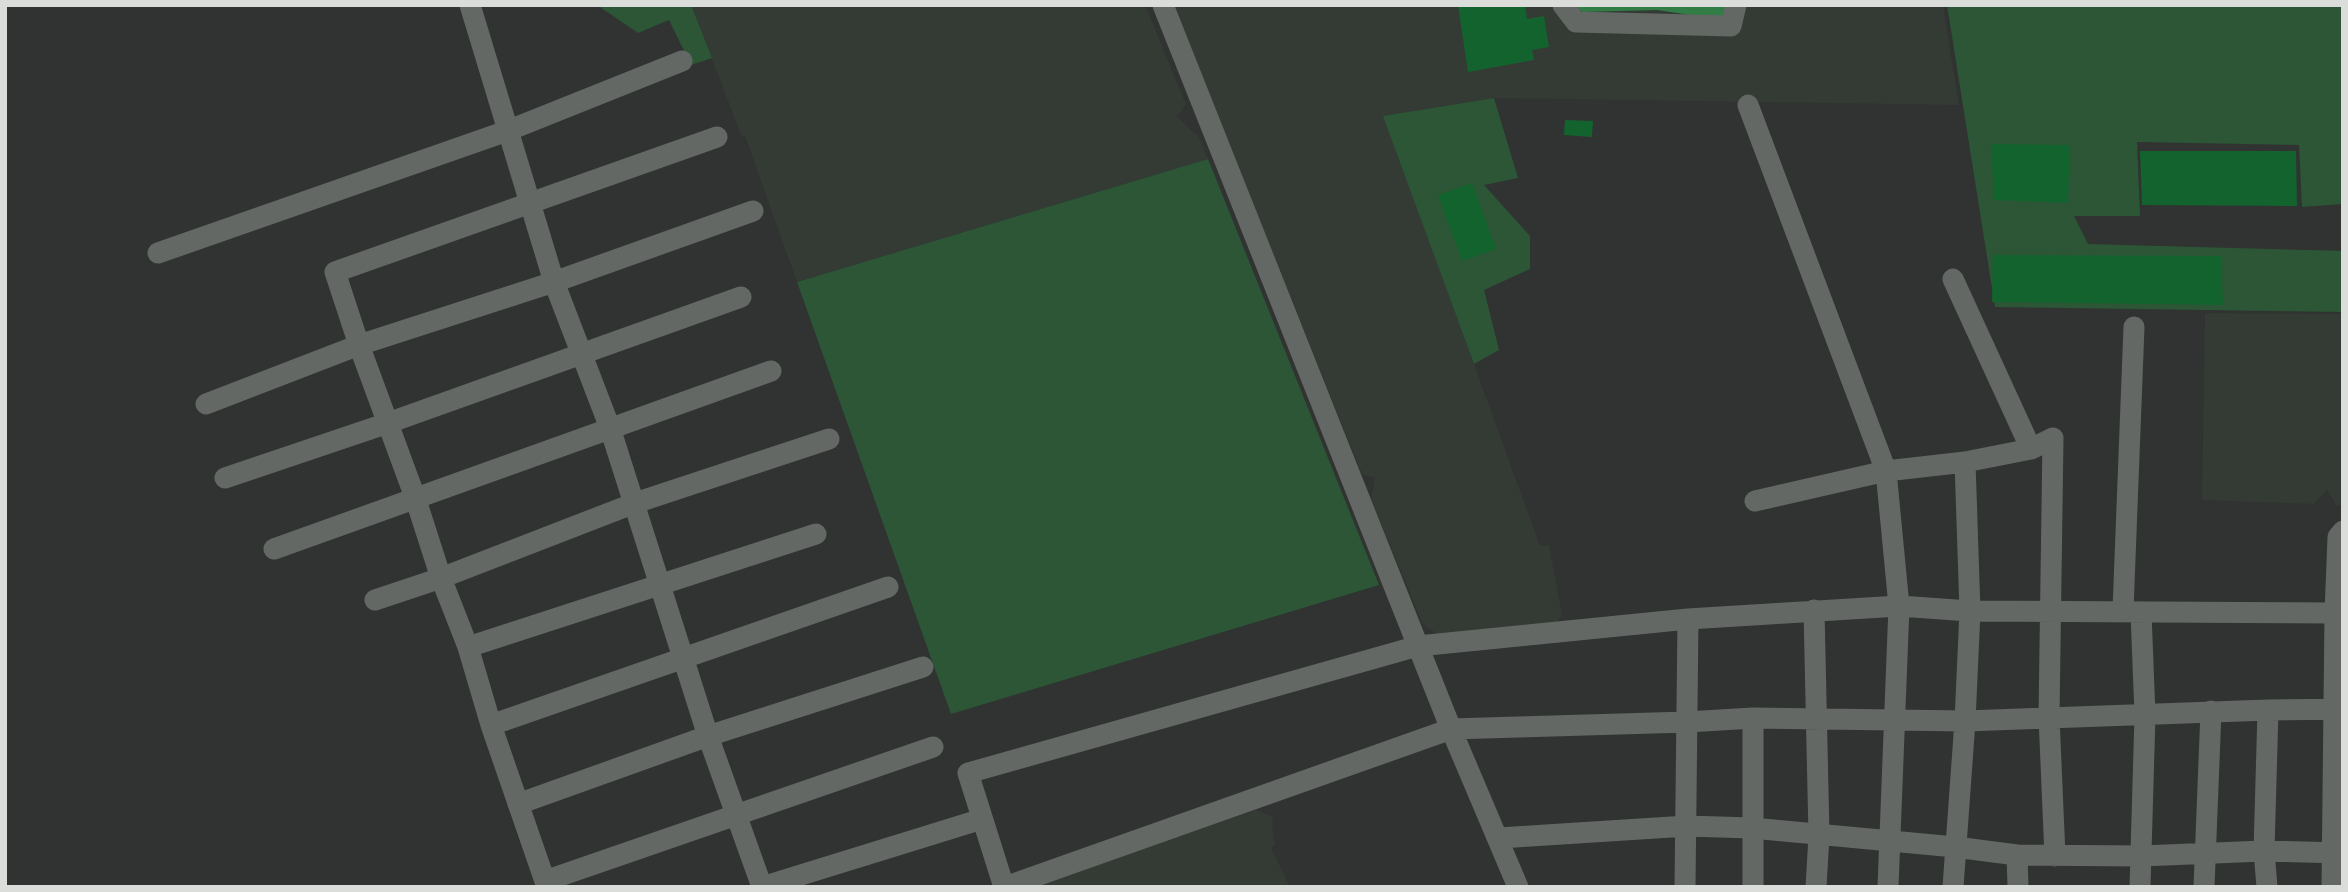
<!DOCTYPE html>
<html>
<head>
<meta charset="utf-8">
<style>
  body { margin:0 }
  #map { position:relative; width:2348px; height:892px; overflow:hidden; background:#303331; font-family:"Golos Text",sans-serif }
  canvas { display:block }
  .frame { position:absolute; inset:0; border:7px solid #dbdddb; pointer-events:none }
</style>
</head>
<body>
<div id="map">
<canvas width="2348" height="892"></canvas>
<div class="frame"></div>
</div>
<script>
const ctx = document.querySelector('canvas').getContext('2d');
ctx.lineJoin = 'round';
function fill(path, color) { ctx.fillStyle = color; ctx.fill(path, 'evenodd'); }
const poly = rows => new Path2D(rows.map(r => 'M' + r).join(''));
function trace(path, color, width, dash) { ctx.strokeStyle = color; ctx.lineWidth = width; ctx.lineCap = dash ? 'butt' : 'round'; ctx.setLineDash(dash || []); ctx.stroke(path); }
fill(poly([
  [691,5,1145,5,1186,104,1177,117,1199,137,1208,159,797,282,745,136,742,137],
  [1173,5,1943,5,1959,105,1494,98,1384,116,1540,546,1549,545,1562,615,1555,625,1437,634,1422,623,1371,498,1375,478,1362,474],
  [2205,313,2343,314,2343,505,2336,505,2327,490,2314,504,2202,500],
  [1256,810,1273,817,1272,825,1275,845,1271,848,1290,887,1027,887]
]), '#333b34');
fill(poly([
  [597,5,691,5,712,58,691,65,669,20,638,33],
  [1947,5,2343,5,2343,204,2302,207,2299,145,2137,142,2140,216,2074,216,2088,244,2343,251,2343,312,1995,307],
  [1494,98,1518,178,1484,185,1530,236,1530,269,1484,290,1499,350,1474,364,1383,116],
  [1208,159,1379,585,951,714,797,282]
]), '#2c5636');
fill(poly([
  [1571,5,1728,5,1725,20,1657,10,1583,12]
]), '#327c46');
fill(poly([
  [1458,5,1525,5,1527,19,1544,16,1549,47,1532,50,1534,60,1468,72],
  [1565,120,1593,121,1592,137,1564,135],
  [1991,144,2070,145,2068,203,1994,200],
  [2140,151,2296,151,2297,206,2142,205],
  [1472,183,1496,249,1462,261,1438,195],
  [1993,255,2221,256,2223,305,1992,302]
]), '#13632e');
trace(poly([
  [470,5,554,282,610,428,708,736,762,887],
  [1163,5,1451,729,1518,887],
  [1563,5,1576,22,1731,26,1736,5],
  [1748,105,1886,471,1899,606,1888,887],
  [158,253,507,131,682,61],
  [1953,279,2031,449],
  [206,404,359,345,554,282,753,211],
  [225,478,388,423,741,297],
  [1755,501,1886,471,1965,462,2031,449,2053,438,2049,717,2055,856],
  [274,549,771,371],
  [375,600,441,578,635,503,829,439],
  [1814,610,1819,836,1816,887],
  [2123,610,2134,327],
  [468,647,816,534],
  [1753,718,1753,887],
  [491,725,888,587],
  [518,804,708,736,923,667],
  [1499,838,1687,826,1752,828,1955,847,2017,855,2141,856,2264,851,2343,853],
  [2017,855,2018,887],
  [545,881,933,747],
  [547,887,491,725,468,647,441,578,415,497,359,345,335,272,717,137],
  [762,887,982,819],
  [1004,887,968,773,1418,646,1688,619,1899,606,1970,611,2335,613,2338,537,2343,531],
  [1005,887,1451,729,1687,722,1753,718,1965,721,2268,710,2343,709],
  [1685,887,1688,619],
  [1953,887,1965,721,1970,611,1965,462],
  [2140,887,2145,715,2141,613],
  [2204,887,2211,711],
  [2267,887,2264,851,2268,710],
  [2332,887,2335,613]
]), '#646865', 21);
</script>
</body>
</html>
